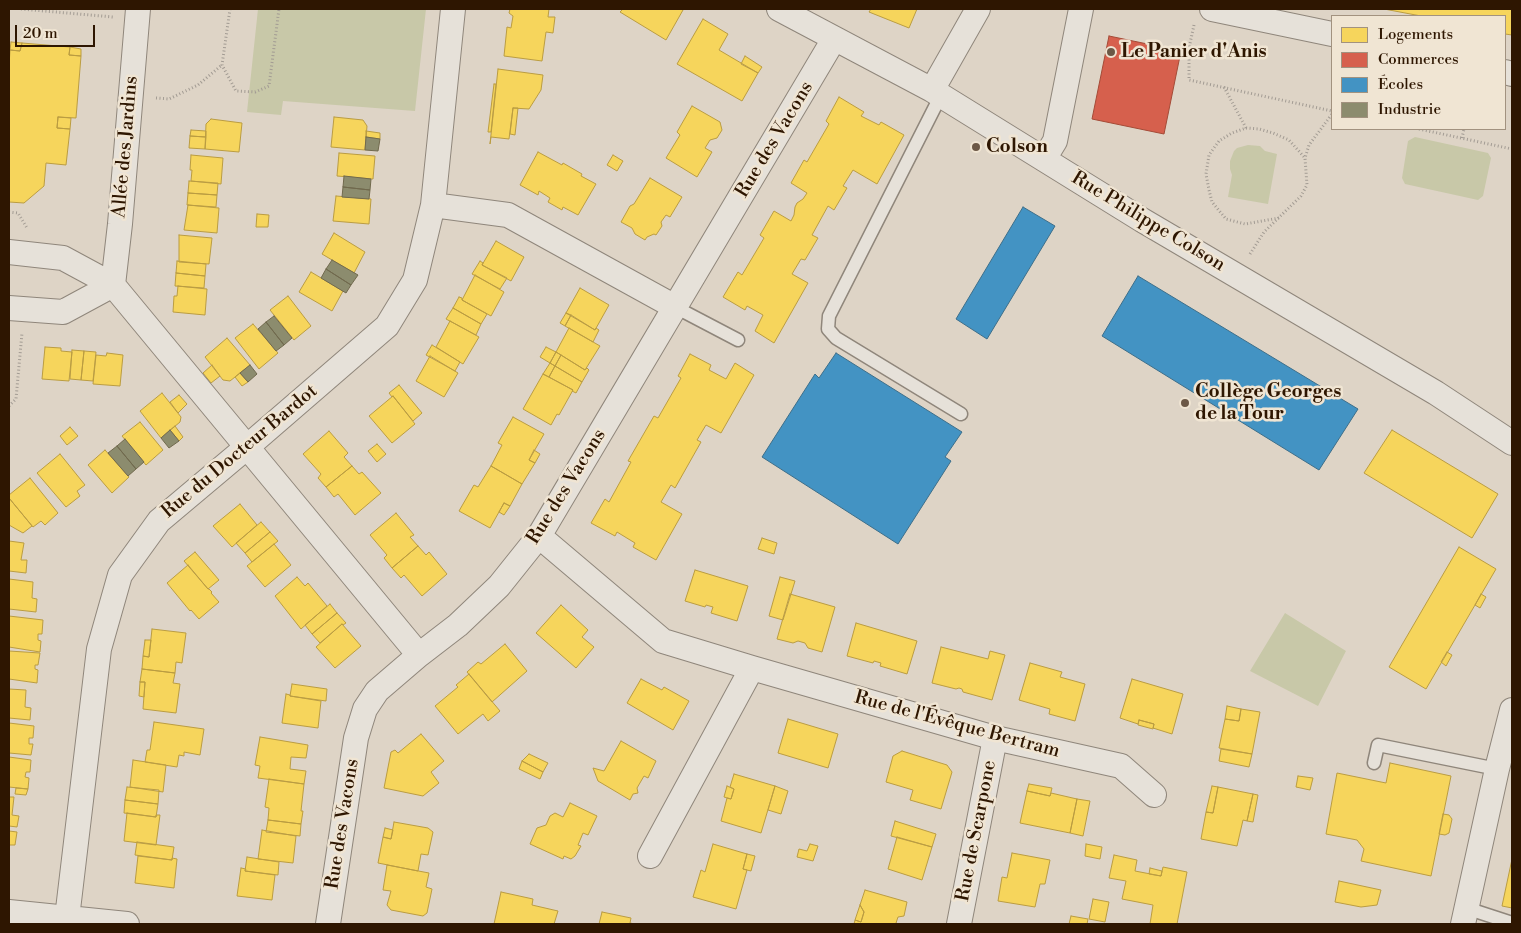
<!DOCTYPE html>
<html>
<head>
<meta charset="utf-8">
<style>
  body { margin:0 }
  #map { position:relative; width:1521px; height:933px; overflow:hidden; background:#ded4c6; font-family:"Libre Bodoni",serif }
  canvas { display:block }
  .frame { position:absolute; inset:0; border:10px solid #2e1601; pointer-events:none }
  .legend { position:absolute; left:1331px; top:15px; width:175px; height:115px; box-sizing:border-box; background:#f0e5d3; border:1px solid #a2927f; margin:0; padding:6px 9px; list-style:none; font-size:15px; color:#2e1601 }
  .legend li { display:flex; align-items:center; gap:10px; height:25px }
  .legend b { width:25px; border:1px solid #a2927f }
  .scale { position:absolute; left:15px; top:25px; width:80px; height:22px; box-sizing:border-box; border:2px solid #2e1601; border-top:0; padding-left:6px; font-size:15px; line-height:18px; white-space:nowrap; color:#2e1601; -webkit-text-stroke:4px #f0e5d3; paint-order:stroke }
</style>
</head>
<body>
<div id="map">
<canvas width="1521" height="933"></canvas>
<div class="frame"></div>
<ul class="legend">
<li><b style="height:14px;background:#f6d55c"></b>Logements</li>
<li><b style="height:14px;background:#d6604d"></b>Commerces</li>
<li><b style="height:14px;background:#4393c3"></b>Écoles</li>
<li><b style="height:14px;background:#8c8c6e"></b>Industrie</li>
</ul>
<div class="scale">20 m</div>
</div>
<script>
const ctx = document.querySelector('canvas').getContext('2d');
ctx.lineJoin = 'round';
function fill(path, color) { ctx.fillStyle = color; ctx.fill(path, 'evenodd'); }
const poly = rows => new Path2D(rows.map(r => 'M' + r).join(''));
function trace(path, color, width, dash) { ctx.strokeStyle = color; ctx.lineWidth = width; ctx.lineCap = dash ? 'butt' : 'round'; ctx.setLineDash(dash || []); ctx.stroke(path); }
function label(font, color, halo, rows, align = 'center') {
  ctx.font = font + ' "Libre Bodoni",serif'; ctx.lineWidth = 5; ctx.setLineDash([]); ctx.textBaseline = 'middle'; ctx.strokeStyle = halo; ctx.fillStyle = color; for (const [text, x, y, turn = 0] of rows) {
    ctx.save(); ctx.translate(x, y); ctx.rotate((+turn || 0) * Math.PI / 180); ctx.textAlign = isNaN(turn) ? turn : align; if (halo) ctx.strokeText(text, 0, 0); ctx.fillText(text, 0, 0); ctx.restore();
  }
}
fill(poly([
  [258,9,426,9,415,111,283,101,281,115,247,112],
  [1415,137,1488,153,1491,158,1483,196,1478,200,1405,184,1402,178,1408,141],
  [1248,145,1260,146,1265,151,1277,154,1268,204,1228,197,1232,175,1230,169,1230,161,1234,151,1237,148],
  [1285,613,1346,651,1318,706,1250,671]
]), '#c8c8a8');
const homes = poly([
  [510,9,549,9,548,17,555,17,553,33,546,32,542,61,504,56,507,27,511,28,513,16,509,13,510,9],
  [623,9,681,9,683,10,666,40,620,12,623,9],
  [871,9,917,9,909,28,869,12,871,9],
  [1384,9,1512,9,1512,35,1505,34,1505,16,1421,16,1384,9],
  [703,19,728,34,719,50,758,73,742,101,677,64,703,19],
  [11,42,22,43,20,51,10,50,11,42],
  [22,43,70,47,69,55,81,56,76,118,58,117,57,128,70,129,66,165,46,163,44,186,24,203,9,202,9,66,10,50,20,51,22,43],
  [70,47,81,49,81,56,69,55,70,47],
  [745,56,762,67,758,73,741,64,745,56],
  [498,69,543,75,541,90,529,109,513,108,509,139,491,137,490,144,498,69],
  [494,84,496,84,491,132,488,132,494,84],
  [839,97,864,112,861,116,879,125,881,122,904,135,877,184,853,170,843,186,847,188,834,210,828,206,812,235,818,238,805,260,801,259,792,274,808,283,774,343,755,331,763,315,747,306,745,310,723,297,738,272,742,275,764,238,760,235,774,211,791,221,794,215,795,207,797,203,803,199,807,193,791,183,804,160,807,162,829,124,826,121,839,97],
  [692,106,720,122,722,130,717,138,710,140,705,148,712,152,697,177,666,158,680,135,677,132,692,106],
  [513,108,518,108,515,135,510,134,513,108],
  [58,117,71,118,70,129,57,128,58,117],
  [334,117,363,120,367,126,365,150,331,147,334,117],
  [211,119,242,123,239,152,205,149,206,124,211,119],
  [191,130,206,131,206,137,190,136,191,130],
  [366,131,380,133,380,139,366,137,366,131],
  [190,136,206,137,205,149,189,148,190,136],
  [538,152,562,165,563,163,582,174,581,176,596,184,578,215,563,207,562,210,548,202,550,198,539,191,538,195,520,185,538,152],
  [339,153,375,156,373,179,337,176,339,153],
  [191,155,223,158,221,184,191,181,192,170,190,170,191,155],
  [613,155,623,161,617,171,607,165,613,155],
  [650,178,682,197,670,217,666,215,661,222,662,226,656,235,654,234,647,237,645,240,635,234,632,228,621,222,630,206,634,204,650,178],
  [189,181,218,183,217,195,188,193,189,181],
  [188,193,217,195,216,207,187,205,188,193],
  [336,196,371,199,369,224,333,221,336,196],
  [188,205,219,208,217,233,184,230,188,205],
  [257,214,269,215,268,227,256,227,257,214],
  [334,233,365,252,354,273,322,254,334,233],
  [179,235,212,238,209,264,179,262,179,235],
  [496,241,524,257,511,281,482,265,496,241],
  [177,261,206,264,205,276,176,273,177,261],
  [480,261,483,263,482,265,507,278,500,289,472,274,480,261],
  [311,272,343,291,332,311,299,292,311,272],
  [176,273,205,276,204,288,175,286,176,273],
  [475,275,504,292,491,316,462,300,475,275],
  [178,286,207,289,205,315,173,312,174,296,177,296,178,286],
  [580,288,609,305,595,330,566,313,580,288],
  [288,296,311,326,294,340,270,310,288,296],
  [459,297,462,298,462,300,487,314,481,324,453,308,459,297],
  [453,308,481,324,476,335,446,319,453,308],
  [566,313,571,315,565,326,560,323,566,313],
  [571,315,595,330,596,328,599,330,593,342,565,326,571,315],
  [450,321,479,337,463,364,436,347,450,321],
  [253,324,278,353,259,369,235,338,253,324],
  [569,328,600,346,585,370,556,352,569,328],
  [227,338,250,365,230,381,223,380,205,357,227,338],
  [432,345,460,362,455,371,426,355,432,345],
  [45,347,61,348,61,351,72,352,69,381,42,379,45,347],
  [546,347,556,352,550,363,540,357,546,347],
  [72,350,84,351,81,380,70,379,72,350],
  [84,351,96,352,93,381,81,380,84,351],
  [556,352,561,355,555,366,550,363,556,352],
  [107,353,123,355,120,386,93,384,96,355,106,356,107,353],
  [690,354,711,365,709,370,726,379,735,363,754,375,721,433,706,425,697,440,701,442,675,488,671,485,661,502,682,514,656,560,633,547,635,543,617,532,615,536,591,523,605,499,609,502,631,462,628,461,654,416,658,418,681,378,678,376,690,354],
  [561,355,585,370,587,368,589,370,582,382,555,366,561,355],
  [430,356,458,373,444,397,416,381,430,356],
  [550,363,555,366,549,377,543,374,550,363],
  [212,365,220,376,211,383,203,373,212,365],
  [555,366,582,382,576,393,572,391,573,390,549,377,555,366],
  [240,373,248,382,242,386,235,377,240,373],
  [543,374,573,390,559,415,557,414,551,425,523,409,543,374],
  [399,385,422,413,413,421,393,396,392,397,389,393,399,385],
  [162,393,181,417,180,422,161,438,140,411,162,393],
  [179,395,187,404,178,413,170,402,179,395],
  [393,396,415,424,392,443,369,416,393,396],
  [513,417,544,434,529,460,535,463,522,484,491,466,502,445,498,443,513,417],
  [140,422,163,450,146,465,122,436,140,422],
  [175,426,183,437,179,441,170,430,175,426],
  [70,427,78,436,67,445,60,436,70,427],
  [1392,430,1498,494,1472,538,1364,473,1392,430],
  [329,431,348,453,344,457,352,466,326,487,318,478,321,474,303,454,329,431],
  [377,444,386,454,377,462,368,451,377,444],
  [105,450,129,477,112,493,88,465,105,450],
  [534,450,540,454,535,463,529,460,534,450],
  [60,454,85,485,77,491,80,496,66,507,37,473,60,454],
  [352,466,359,474,362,472,381,493,355,515,338,494,334,497,326,487,352,466],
  [491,466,522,484,510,506,504,503,490,528,459,511,474,485,478,487,491,466],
  [30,478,58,513,45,525,41,521,33,527,9,498,9,495,30,478],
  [9,498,32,526,23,533,9,525,9,498],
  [504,503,510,506,504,515,499,512,504,503],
  [240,504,257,525,232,547,213,526,240,504],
  [396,513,414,535,410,537,418,546,392,568,384,558,387,555,370,535,396,513],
  [261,522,270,532,245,553,236,543,261,522],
  [270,532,278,541,252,562,245,553,270,532],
  [762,538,777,543,774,554,758,549,762,538],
  [9,541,24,543,21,560,27,560,26,573,9,571,9,541],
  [274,544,291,565,265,587,247,566,274,544],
  [418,546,426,555,429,552,447,574,422,596,404,575,401,578,392,568,418,546],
  [1459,547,1496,569,1426,689,1389,667,1459,547],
  [195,552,219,580,208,589,184,561,195,552],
  [188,565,208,589,209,589,212,592,211,593,219,602,199,619,191,610,190,611,167,583,188,565],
  [695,570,748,586,737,621,711,613,713,607,706,605,705,607,685,601,695,570],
  [297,577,305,586,308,583,327,606,301,629,275,596,297,577],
  [780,577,795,581,783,620,769,616,780,577],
  [9,579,33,582,32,598,37,599,36,612,9,609,9,579],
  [790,594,835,607,822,652,808,648,805,643,798,641,793,643,777,639,790,594],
  [1481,594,1486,597,1480,608,1475,605,1481,594],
  [330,604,337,613,312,634,305,625,330,604],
  [561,605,588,630,582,637,594,647,576,668,536,633,561,605],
  [337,613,346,623,343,625,342,624,320,643,312,634,337,613],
  [9,616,43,620,42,634,38,634,38,640,41,641,40,652,9,647,9,616],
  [856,623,917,641,907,674,880,666,881,663,874,661,873,663,847,656,856,623],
  [342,624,361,646,335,668,316,647,342,624],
  [152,629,186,633,182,663,176,662,175,673,142,669,143,656,149,657,152,629],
  [145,640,151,640,149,657,143,656,145,640],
  [505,644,527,671,492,702,467,672,478,662,481,664,505,644],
  [941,647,988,659,990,651,1005,655,992,700,963,692,962,689,959,688,956,689,932,683,941,647],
  [9,651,40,653,38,665,35,665,35,669,38,670,37,683,9,679,9,651],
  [1447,652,1452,655,1446,666,1441,662,1447,652],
  [1030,663,1062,672,1060,677,1085,684,1075,721,1049,714,1050,709,1019,700,1030,663],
  [142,669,175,673,173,683,180,684,176,713,143,709,145,682,140,682,142,669],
  [469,674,500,711,488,721,483,714,458,734,435,706,458,687,456,685,469,674],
  [641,679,662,690,664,687,689,701,673,730,627,703,641,679],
  [1132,679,1183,694,1172,734,1153,728,1154,724,1139,720,1138,724,1120,718,1132,679],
  [140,682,145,682,144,697,139,696,140,682],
  [292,684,327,689,326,701,290,696,292,684],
  [9,689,26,690,25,707,31,708,30,720,9,718,9,689],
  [286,694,290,695,290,696,321,701,318,728,282,723,286,694],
  [1227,706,1241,709,1239,721,1225,719,1227,706],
  [1241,709,1260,712,1252,754,1219,748,1225,719,1239,721,1241,709],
  [788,719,838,734,828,768,778,753,788,719],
  [1139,720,1154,724,1153,729,1138,725,1139,720],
  [154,722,204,729,200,755,184,752,184,756,179,755,177,767,145,762,147,750,150,750,154,722],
  [9,723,34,726,33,738,29,738,29,744,33,744,31,755,9,753,9,723],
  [421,734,444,761,431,772,439,783,423,796,384,788,391,752,395,750,398,753,421,734],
  [260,737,308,745,306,758,291,757,290,769,306,771,304,784,258,778,260,766,255,765,260,737],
  [621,741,656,761,648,778,644,776,637,788,638,793,633,794,630,800,598,781,593,768,604,771,621,741],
  [1221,749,1252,754,1249,767,1219,761,1221,749],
  [902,751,947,765,952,772,941,809,910,800,913,790,886,782,893,756,902,751],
  [529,754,548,763,543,772,522,761,529,754],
  [9,757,31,760,30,772,26,772,25,777,29,778,28,789,9,787,9,757],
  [133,760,166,765,163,792,130,787,133,760],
  [522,761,543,772,540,779,519,769,522,761],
  [1390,763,1451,776,1431,876,1361,861,1364,849,1357,840,1326,834,1337,773,1386,783,1390,763],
  [734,774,775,786,761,833,721,821,727,798,731,799,734,789,730,787,734,774],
  [1298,776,1313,778,1310,790,1296,787,1298,776],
  [269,779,304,784,301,811,303,811,301,824,268,820,269,808,265,807,269,779],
  [1029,784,1052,788,1050,796,1027,791,1029,784],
  [727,786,734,789,731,799,724,797,727,786],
  [775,786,788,791,781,814,768,810,775,786],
  [1212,786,1218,787,1213,813,1206,812,1212,786],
  [127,787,159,790,158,804,125,800,127,787],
  [1218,787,1253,794,1247,821,1243,820,1237,846,1201,839,1206,812,1213,813,1218,787],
  [16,788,28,789,26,795,15,794,16,788],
  [1027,791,1050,796,1051,793,1077,799,1070,833,1020,823,1027,791],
  [1253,794,1258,795,1253,822,1247,821,1253,794],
  [9,797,14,797,12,815,19,816,17,827,9,826,9,797],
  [1077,799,1090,801,1083,836,1070,833,1077,799],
  [125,800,158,804,156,817,124,813,125,800],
  [570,803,597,816,588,835,583,833,578,845,581,846,575,856,571,859,564,856,563,859,530,844,537,828,546,825,550,816,555,813,563,817,570,803],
  [127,813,156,817,156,815,160,815,156,845,124,841,127,813],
  [1443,814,1449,815,1452,819,1449,833,1445,835,1439,834,1443,814],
  [268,820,301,824,300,836,266,832,268,820],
  [895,821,936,834,932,847,891,836,895,821],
  [394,822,428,828,433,832,428,855,421,854,418,871,378,863,383,837,391,839,394,822],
  [385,828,393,830,391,839,383,837,385,828],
  [262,830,296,836,293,863,258,859,262,830],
  [9,831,17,832,15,845,9,845,9,831],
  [897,837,932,847,922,880,888,869,897,837],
  [137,842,174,847,172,860,135,855,137,842],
  [713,844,747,854,743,869,747,870,736,909,693,897,701,870,705,872,713,844],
  [810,844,818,846,813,861,797,857,799,849,807,851,810,844],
  [1086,844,1102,847,1100,859,1085,856,1086,844],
  [1012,853,1050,860,1045,884,1040,884,1035,907,998,901,1002,877,1007,878,1012,853],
  [747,854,755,856,751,871,743,869,747,854],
  [1114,855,1137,860,1135,871,1161,876,1163,867,1187,872,1177,924,1150,924,1153,905,1122,899,1126,881,1109,878,1114,855],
  [138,856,172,860,172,858,177,859,174,888,135,883,138,856],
  [247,857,279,862,278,875,245,871,247,857],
  [1512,859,1512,908,1502,906,1512,859],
  [387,865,429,873,426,887,432,889,427,913,423,916,391,910,387,905,391,891,383,890,387,865],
  [241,868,246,869,245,871,275,875,272,900,237,896,241,868],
  [1150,868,1162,871,1161,876,1149,874,1150,868],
  [1339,881,1381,890,1377,905,1361,907,1335,902,1339,881],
  [865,890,907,902,904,916,898,917,896,923,899,924,854,924,855,920,861,922,864,912,860,905,865,890],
  [501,892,533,899,532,905,558,911,554,924,494,924,501,892],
  [1093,899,1109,902,1105,922,1089,919,1093,899],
  [860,905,864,912,861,922,855,920,860,905],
  [602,912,631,918,630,923,635,924,599,924,602,912],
  [1071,916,1088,919,1087,924,1069,924,1071,916]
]);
fill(homes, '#f6d55c');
trace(homes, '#ba9c41', 1);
const shops = poly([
  [1109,36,1181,51,1164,134,1092,119,1109,36]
]);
fill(shops, '#d6604d');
trace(shops, '#a44a36', 1);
const schools = poly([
  [1023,207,1055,226,987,339,956,319,1023,207],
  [1138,276,1358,409,1319,470,1102,336,1138,276],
  [836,353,962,432,945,457,951,461,898,544,762,457,815,374,819,378,836,353]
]);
fill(schools, '#4393c3');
trace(schools, '#3d6e89', 1);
const industry = poly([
  [366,137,380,139,378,151,365,150,366,137],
  [344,176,371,179,370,190,343,187,344,176],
  [343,187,370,190,369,199,342,197,343,187],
  [332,260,358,275,351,285,326,269,332,260],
  [326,269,351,285,346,293,321,278,326,269],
  [274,316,292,338,284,345,266,322,274,316],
  [266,322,284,345,276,351,258,329,266,322],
  [250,365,257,374,248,382,240,373,250,365],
  [170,430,179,441,169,448,161,438,170,430],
  [125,439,144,462,136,469,117,446,125,439],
  [117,446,136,469,128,476,108,453,117,446]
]);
fill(industry, '#8c8c6e');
trace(industry, '#70694d', 1);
const lane = poly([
  [941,95,829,316,828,329,836,338,961,414],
  [675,307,738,340],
  [1374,763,1378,745,1497,769],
  [1466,908,1512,923]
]);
const street = poly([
  [779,9,932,90,1142,220,1436,393,1512,443],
  [1212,9,1332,34],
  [1505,72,1512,74],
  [932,90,978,9],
  [1044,159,1055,141,1081,9],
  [433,205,508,215,675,307],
  [9,252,63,258,113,285,419,655],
  [113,285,120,224,138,9],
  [9,308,63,312,113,285],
  [539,536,663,641,752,668,995,738,1121,766,1154,795],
  [650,856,752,668],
  [9,912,127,924],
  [67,918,99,649,120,575,159,521,247,447,387,326,415,280,433,205,453,9],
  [328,924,356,738,365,709,377,691,419,655,458,625,499,586,539,536,834,39],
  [959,924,995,738],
  [1463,924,1497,769,1512,710]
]);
trace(lane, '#8f867b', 15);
trace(street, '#8f867b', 26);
trace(poly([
  [21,9,113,17],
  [230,9,222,65,236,91,255,92,269,86,279,9],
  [1194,25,1189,48,1189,80,1332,111],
  [1224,87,1246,128],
  [156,98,169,99,198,85,222,65],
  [1419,129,1512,149],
  [1462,138,1464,129],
  [9,212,18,213,27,228],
  [1279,218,1245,224,1226,219,1212,202,1209,190,1206,174,1209,155,1219,141,1232,133,1246,128,1259,129,1273,133,1289,140,1305,158],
  [1250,254,1264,232,1301,196,1307,185,1305,158,1309,145,1332,114],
  [9,406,16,399,22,333]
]), '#a29b93', 3, [1, 2.5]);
trace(lane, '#e6e1d9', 12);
trace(street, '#e6e1d9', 24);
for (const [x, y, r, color] of [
  [1111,52,5,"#6c5846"],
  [976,147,5,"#6c5846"],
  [1185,403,5,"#6c5846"]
]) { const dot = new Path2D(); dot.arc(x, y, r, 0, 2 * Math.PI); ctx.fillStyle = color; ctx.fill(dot); trace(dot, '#f0e5d3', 2); }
label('bold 19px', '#2e1601', '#f0e5d3', [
  ["Le Panier d'Anis",1121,52],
  ["Colson",986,147],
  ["Collège Georges",1195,392],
  ["de la Tour",1195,414]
], 'left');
label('19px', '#2e1601', '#f0e5d3', [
  ["Rue des Vacons",775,140,-59],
  ["Allée des Jardins",126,147,-85],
  ["Rue Philippe Colson",1148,222,31],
  ["Rue du Docteur Bardot",240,452,-40],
  ["Rue des Vacons",567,487,-58],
  ["Rue de l'Évêque Bertram",957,725,15],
  ["Rue des Vacons",343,824,-81],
  ["Rue de Scarpone",977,831,-79]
]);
</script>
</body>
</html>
